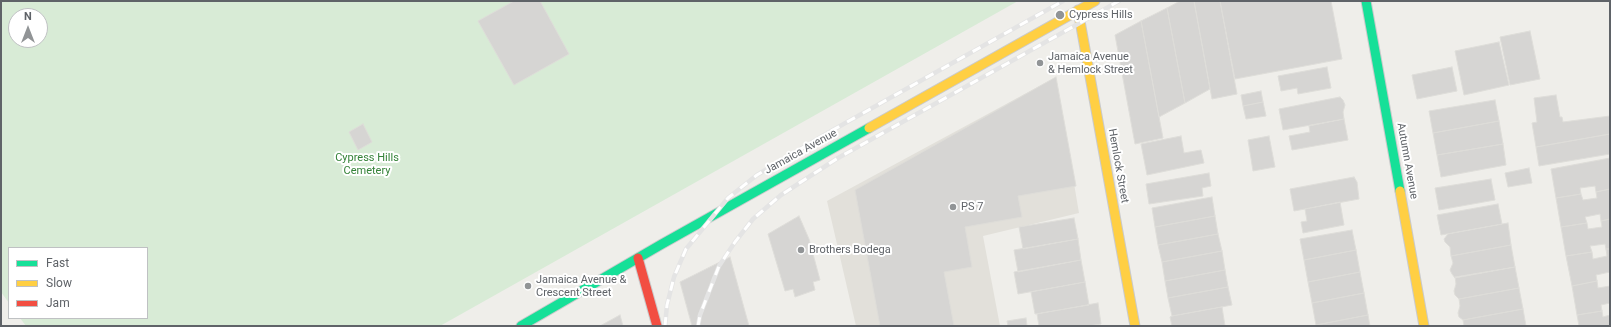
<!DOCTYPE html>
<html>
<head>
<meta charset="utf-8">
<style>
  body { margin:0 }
  #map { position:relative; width:1611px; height:327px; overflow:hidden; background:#efeeea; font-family:Roboto,sans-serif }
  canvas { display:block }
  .frame { position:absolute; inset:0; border:2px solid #5f6368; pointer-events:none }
  .legend { position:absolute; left:8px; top:247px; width:140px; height:72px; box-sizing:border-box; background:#fff; border:1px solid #bfc1c3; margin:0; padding:5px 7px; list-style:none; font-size:12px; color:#5f6368 }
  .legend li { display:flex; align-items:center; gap:8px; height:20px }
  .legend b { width:20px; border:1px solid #bfc1c3 }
  .north { position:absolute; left:8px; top:8px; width:40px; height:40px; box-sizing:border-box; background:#fff; border:1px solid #bfc1c3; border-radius:50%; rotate:0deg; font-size:11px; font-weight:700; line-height:16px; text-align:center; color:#5f6368 }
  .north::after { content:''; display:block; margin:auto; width:14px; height:18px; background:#919496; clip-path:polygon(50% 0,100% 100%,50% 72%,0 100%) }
</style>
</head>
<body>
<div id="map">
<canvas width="1611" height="327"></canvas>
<div class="frame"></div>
<ul class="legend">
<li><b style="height:5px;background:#16e098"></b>Fast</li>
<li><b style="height:5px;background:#ffcf43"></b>Slow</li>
<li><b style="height:5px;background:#f24e42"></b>Jam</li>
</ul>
<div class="north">N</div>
</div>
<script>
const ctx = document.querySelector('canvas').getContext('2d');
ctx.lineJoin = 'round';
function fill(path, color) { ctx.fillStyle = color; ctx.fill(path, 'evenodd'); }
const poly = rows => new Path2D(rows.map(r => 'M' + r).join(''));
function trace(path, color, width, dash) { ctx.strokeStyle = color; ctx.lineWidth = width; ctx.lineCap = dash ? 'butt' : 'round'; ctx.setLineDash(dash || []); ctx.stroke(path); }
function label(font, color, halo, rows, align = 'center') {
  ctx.font = font + ' Roboto,sans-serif'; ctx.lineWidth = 4; ctx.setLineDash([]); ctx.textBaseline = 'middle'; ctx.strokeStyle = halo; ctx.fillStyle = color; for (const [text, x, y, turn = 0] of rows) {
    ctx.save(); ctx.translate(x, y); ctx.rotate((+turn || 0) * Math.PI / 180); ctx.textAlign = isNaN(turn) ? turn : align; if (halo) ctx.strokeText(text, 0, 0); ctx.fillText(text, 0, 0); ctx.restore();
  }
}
fill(poly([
  [1056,77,1079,213,983,236,1000,326,856,326,827,201]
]), '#e2e0da');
fill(poly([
  [1,1,1018,1,440,326,26,326,20,318,147,318,147,248,9,248,9,303,1,292],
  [16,16,40,16,40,40,16,40]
]), '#d8ebd6');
const building = poly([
  [514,1,540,1,569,54,514,85,478,21,514,1],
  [1180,1,1194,1,1210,89,1185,103,1167,8,1180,1],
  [1194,1,1220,1,1237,94,1212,99,1194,1],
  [1220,1,1331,1,1342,59,1235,79,1220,1],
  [1167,8,1185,103,1159,117,1141,21,1167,8],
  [1141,21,1163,138,1135,144,1115,35,1141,21],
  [1530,31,1540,79,1510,85,1500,37,1530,31],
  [1499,42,1509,85,1464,95,1455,51,1499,42],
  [1327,67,1331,88,1298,94,1297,88,1281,91,1278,76,1327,67],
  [1452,67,1457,91,1417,99,1412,75,1452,67],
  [1056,77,1076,186,1018,196,1022,217,965,227,972,267,944,272,954,326,880,326,855,190,1056,77],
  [1261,91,1263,102,1243,106,1241,95,1261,91],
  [1556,95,1560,117,1562,117,1563,122,1610,116,1610,134,1536,147,1532,123,1537,122,1534,98,1556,95],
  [1340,97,1343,100,1345,105,1343,112,1344,119,1283,130,1279,109,1340,97],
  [1495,100,1499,121,1433,133,1429,111,1495,100],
  [1263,102,1266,116,1246,119,1243,106,1263,102],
  [1344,119,1348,140,1292,150,1289,136,1310,132,1309,126,1344,119],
  [1499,121,1503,144,1437,155,1433,133,1499,121],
  [363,124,372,142,358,150,349,132,363,124],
  [1610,134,1610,154,1539,166,1536,147,1610,134],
  [1181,136,1184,153,1201,150,1204,163,1147,175,1141,144,1181,136],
  [1269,136,1275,167,1253,171,1248,140,1269,136],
  [1503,144,1506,165,1441,177,1437,155,1503,144],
  [1610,158,1610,189,1596,192,1595,186,1580,188,1581,194,1556,198,1551,169,1610,158],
  [1529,168,1532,183,1508,187,1505,173,1529,168],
  [1209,173,1211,186,1202,188,1203,196,1149,204,1146,184,1209,173],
  [1354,177,1357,182,1359,199,1294,211,1290,189,1354,177],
  [1491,179,1495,200,1439,210,1435,188,1491,179],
  [1610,189,1610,219,1601,221,1600,214,1585,217,1587,223,1561,227,1556,198,1581,194,1583,200,1597,198,1596,192,1610,189],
  [1212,197,1215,216,1155,227,1152,208,1212,197],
  [1340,202,1344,225,1303,233,1301,222,1307,221,1305,209,1340,202],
  [1498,204,1502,224,1441,235,1437,215,1498,204],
  [799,216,809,239,820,280,813,282,815,290,795,297,793,289,785,291,768,234,799,216],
  [1215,216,1218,234,1158,245,1155,227,1215,216],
  [1074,218,1078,239,1023,249,1019,227,1074,218],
  [1610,219,1610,249,1606,249,1605,244,1590,246,1592,252,1566,256,1561,227,1587,223,1588,229,1602,227,1601,221,1610,219],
  [1508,223,1511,245,1451,256,1450,247,1445,242,1444,239,1448,234,1508,223],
  [1352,230,1356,250,1304,260,1300,239,1352,230],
  [1218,234,1222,251,1162,262,1158,245,1218,234],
  [1078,239,1081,260,1018,272,1014,250,1078,239],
  [1511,245,1515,267,1455,278,1452,274,1450,270,1453,263,1451,256,1511,245],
  [1606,249,1610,249,1610,272,1596,275,1597,281,1572,286,1566,256,1592,252,1593,259,1607,256,1606,249],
  [1356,250,1360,272,1308,282,1304,260,1356,250],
  [1222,251,1225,270,1165,281,1162,262,1222,251],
  [730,257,749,326,692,326,680,282,730,257],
  [1081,260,1085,282,1018,294,1014,272,1081,260],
  [1515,267,1519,288,1459,299,1455,295,1454,291,1456,284,1455,277,1515,267],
  [1225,270,1228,287,1168,298,1165,281,1225,270],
  [1360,272,1364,293,1312,303,1308,282,1360,272],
  [1597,281,1598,288,1610,286,1610,303,1601,305,1602,311,1577,315,1572,286,1597,281],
  [1085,282,1089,305,1035,314,1031,292,1085,282],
  [1228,287,1232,305,1172,316,1168,298,1228,287],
  [1519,288,1523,309,1463,320,1459,317,1458,313,1460,306,1459,299,1519,288],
  [1364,293,1368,315,1316,325,1312,303,1364,293],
  [1098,303,1101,324,1088,326,1039,326,1037,314,1098,303],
  [1222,307,1225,326,1172,326,1170,317,1172,316,1222,307],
  [1523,309,1526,326,1464,326,1463,320,1523,309],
  [1602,311,1603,317,1610,315,1610,326,1579,326,1577,315,1602,311],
  [620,315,623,326,600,326,620,315],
  [1368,315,1370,326,1316,326,1316,325,1368,315],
  [1026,318,1027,326,1008,326,1007,321,1026,318]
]);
fill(building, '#d6d5d3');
trace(building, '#deddd9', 1);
const fast = poly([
  [1366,1,1400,191],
  [521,326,662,244,869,128]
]);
const slow = poly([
  [1078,10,1135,326],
  [869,128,1095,1],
  [1400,191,1424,326]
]);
const jam = poly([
  [638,258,657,326]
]);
trace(fast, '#cacacb', 11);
trace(slow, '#cacacb', 11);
trace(jam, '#cacacb', 11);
trace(fast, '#16e098', 9);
trace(slow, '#ffcf43', 9);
trace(jam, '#f24e42', 9);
const rail = poly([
  [665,326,667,305,674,277,686,249,728,198,757,175,824,135,1063,1],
  [698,326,700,315,719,266,735,242,753,219,781,195,838,158,1119,1]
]);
trace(rail, '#e4e4e4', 4.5);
trace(rail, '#fff', 3, [9]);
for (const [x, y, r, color] of [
  [1060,15,5,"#919496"],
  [1040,63,4,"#919496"],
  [953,207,4,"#919496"],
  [801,250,4,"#919496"],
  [528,286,4,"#919496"]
]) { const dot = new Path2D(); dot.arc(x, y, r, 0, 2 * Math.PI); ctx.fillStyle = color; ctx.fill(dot); trace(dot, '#fff', 1.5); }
label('11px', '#5f6368', '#fff', [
  ["Cypress Hills",1069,15],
  ["Jamaica Avenue",1048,57],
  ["& Hemlock Street",1048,70],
  ["PS 7",961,207],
  ["Brothers Bodega",809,250],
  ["Jamaica Avenue &",536,280],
  ["Crescent Street",536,293]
], 'left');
label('11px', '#5f6368', '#fff', [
  ["Jamaica Avenue",801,152,-29],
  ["Autumn Avenue",1407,161,80],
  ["Hemlock Street",1118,166,80]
]);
label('11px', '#348238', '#fff', [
  ["Cypress Hills",367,158],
  ["Cemetery",367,171]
]);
</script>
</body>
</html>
